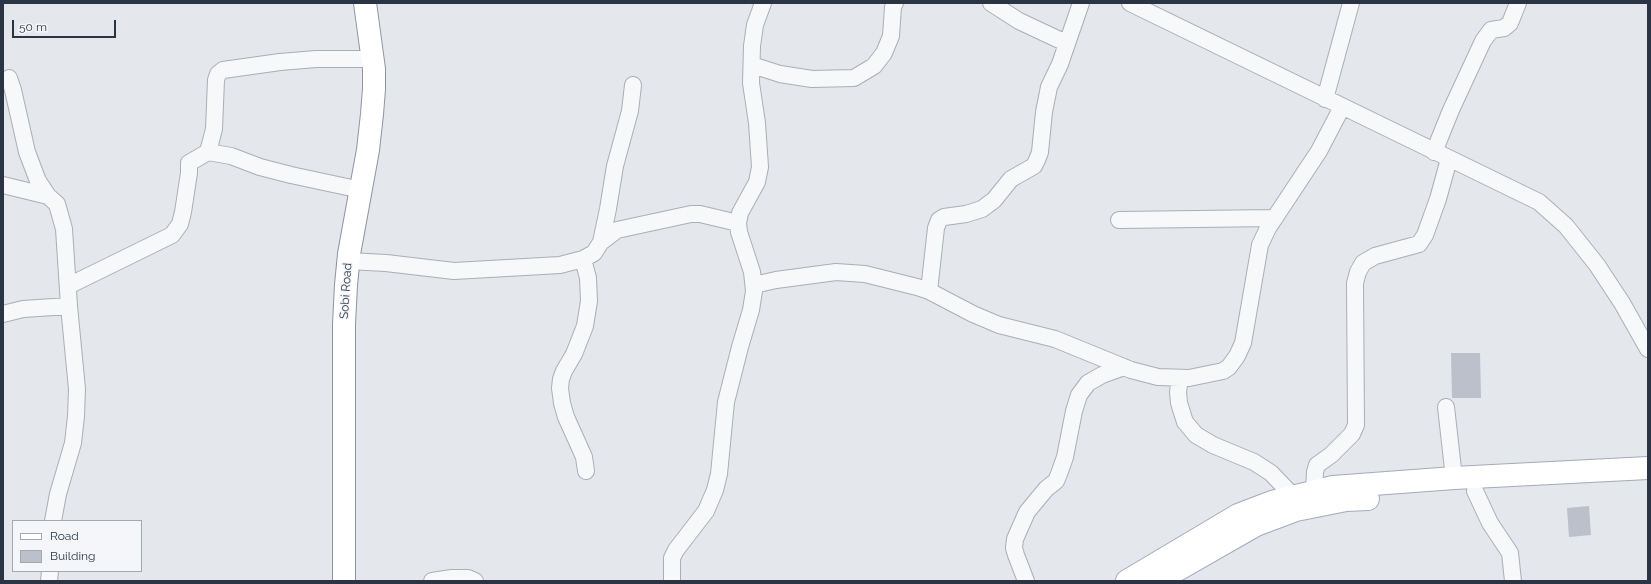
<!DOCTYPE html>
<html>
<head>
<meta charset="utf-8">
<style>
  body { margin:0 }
  #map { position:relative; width:1651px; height:584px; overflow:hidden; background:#e4e7ec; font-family:Raleway,sans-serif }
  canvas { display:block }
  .frame { position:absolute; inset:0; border:4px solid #2b3445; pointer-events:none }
  .legend { position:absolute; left:12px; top:520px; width:130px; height:52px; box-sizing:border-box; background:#f4f6f9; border:1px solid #a4a8b1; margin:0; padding:5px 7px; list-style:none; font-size:12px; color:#2b3445 }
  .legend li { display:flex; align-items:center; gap:8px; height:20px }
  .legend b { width:20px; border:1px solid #a4a8b1 }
  .scale { position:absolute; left:12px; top:20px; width:104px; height:18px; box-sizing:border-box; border:2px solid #2b3445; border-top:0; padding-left:5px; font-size:12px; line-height:14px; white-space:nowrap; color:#2b3445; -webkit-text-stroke:3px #f4f6f9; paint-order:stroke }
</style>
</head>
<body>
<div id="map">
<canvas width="1651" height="584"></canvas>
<div class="frame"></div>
<ul class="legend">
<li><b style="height:5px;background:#fff"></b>Road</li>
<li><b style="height:11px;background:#bbc0ca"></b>Building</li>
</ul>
<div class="scale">50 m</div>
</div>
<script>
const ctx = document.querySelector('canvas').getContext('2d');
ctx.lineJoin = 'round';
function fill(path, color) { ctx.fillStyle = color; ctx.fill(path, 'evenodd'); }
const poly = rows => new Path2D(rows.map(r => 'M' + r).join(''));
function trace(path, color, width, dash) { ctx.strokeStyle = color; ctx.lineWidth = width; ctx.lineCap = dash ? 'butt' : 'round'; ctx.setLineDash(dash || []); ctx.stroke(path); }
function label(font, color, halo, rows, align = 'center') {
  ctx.font = font + ' Raleway,sans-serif'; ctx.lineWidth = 3; ctx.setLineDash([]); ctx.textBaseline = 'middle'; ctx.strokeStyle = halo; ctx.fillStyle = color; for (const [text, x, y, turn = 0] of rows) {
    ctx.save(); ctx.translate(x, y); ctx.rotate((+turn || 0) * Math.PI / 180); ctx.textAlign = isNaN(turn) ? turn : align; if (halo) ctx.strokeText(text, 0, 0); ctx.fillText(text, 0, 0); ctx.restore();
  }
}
fill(poly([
  [1451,353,1480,353,1481,398,1452,398],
  [1589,506,1591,535,1569,537,1567,508]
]), '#bbc0ca');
const minor = poly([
  [991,3,1019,21,1066,43],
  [1130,3,1539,202,1566,226,1597,265,1622,303,1648,349],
  [752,65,780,74,812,79,854,78,874,66,884,53,891,36,893,7,895,3],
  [9,78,13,90,27,152,38,181,48,196],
  [1325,99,1351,3],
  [208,152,231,156,260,167,291,175,361,190],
  [1434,152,1451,110,1483,41,1491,30,1504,28,1510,23,1518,3],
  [3,185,48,196,57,204,64,229,69,306,77,389,76,416,73,443,58,494,53,521],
  [1119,220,1275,218],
  [601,242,617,230,691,214,700,214,738,223],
  [583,259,588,278,589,301,585,326,574,354,564,371,561,379,560,388,562,403,566,417,584,457,586,471],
  [348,261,386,263,454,271,560,265,583,259,594,253,601,242,608,209,615,166,630,111,633,85],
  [754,285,776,280,836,272,865,274,917,287,929,291,973,314,999,325,1055,339,1131,370,1158,377,1189,378,1223,371,1229,367,1237,356,1243,343,1260,245,1268,228,1319,151,1342,107],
  [68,286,172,235,180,224,183,212,189,173,189,163,208,152,214,129,216,80,218,74,223,70,280,62,316,59,373,59],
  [929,291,936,228,939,220,944,217,966,214,982,209,994,200,1011,179,1034,166,1037,160,1040,152,1044,112,1049,87,1060,64,1081,3],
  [3,314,23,309,69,306],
  [1180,378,1178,392,1179,403,1185,422,1196,435,1213,445,1254,462,1271,473,1294,497],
  [1446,407,1454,478],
  [1475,491,1490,523,1510,553,1513,581],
  [1314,492,1315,472,1317,465,1331,455,1352,434,1356,425,1355,283,1358,272,1363,263,1375,256,1419,244,1425,235,1438,199,1449,159],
  [49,581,50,571],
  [432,581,452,578,468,578,475,581],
  [672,581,672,558,676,550,706,511,715,490,719,474,726,402,740,347,751,310,754,291,752,272,739,232,738,223,740,213,757,182,760,167,757,123,751,83,752,46,755,25,763,3],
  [1026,581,1016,555,1014,548,1015,539,1027,512,1046,489,1056,481,1059,474,1065,457,1074,411,1079,395,1088,383,1102,375,1124,367]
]);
const primary = poly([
  [1127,581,1238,515,1272,502,1333,487,1454,478,1648,468],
  [1158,581,1256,525,1296,510,1346,500,1368,499]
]);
const trunk = poly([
  [344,581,344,324,346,285,349,254,368,150,372,114,374,89,374,69,365,3]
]);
trace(minor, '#a9aeb7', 18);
trace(primary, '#a3abb8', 24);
trace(trunk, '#8b94a3', 24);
trace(minor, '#f7f8fa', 16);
trace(primary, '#fff', 22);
trace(trunk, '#fff', 22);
label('12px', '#2b3445', '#f4f6f9', [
  ["Sobi Road",346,291,-86]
]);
</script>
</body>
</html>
